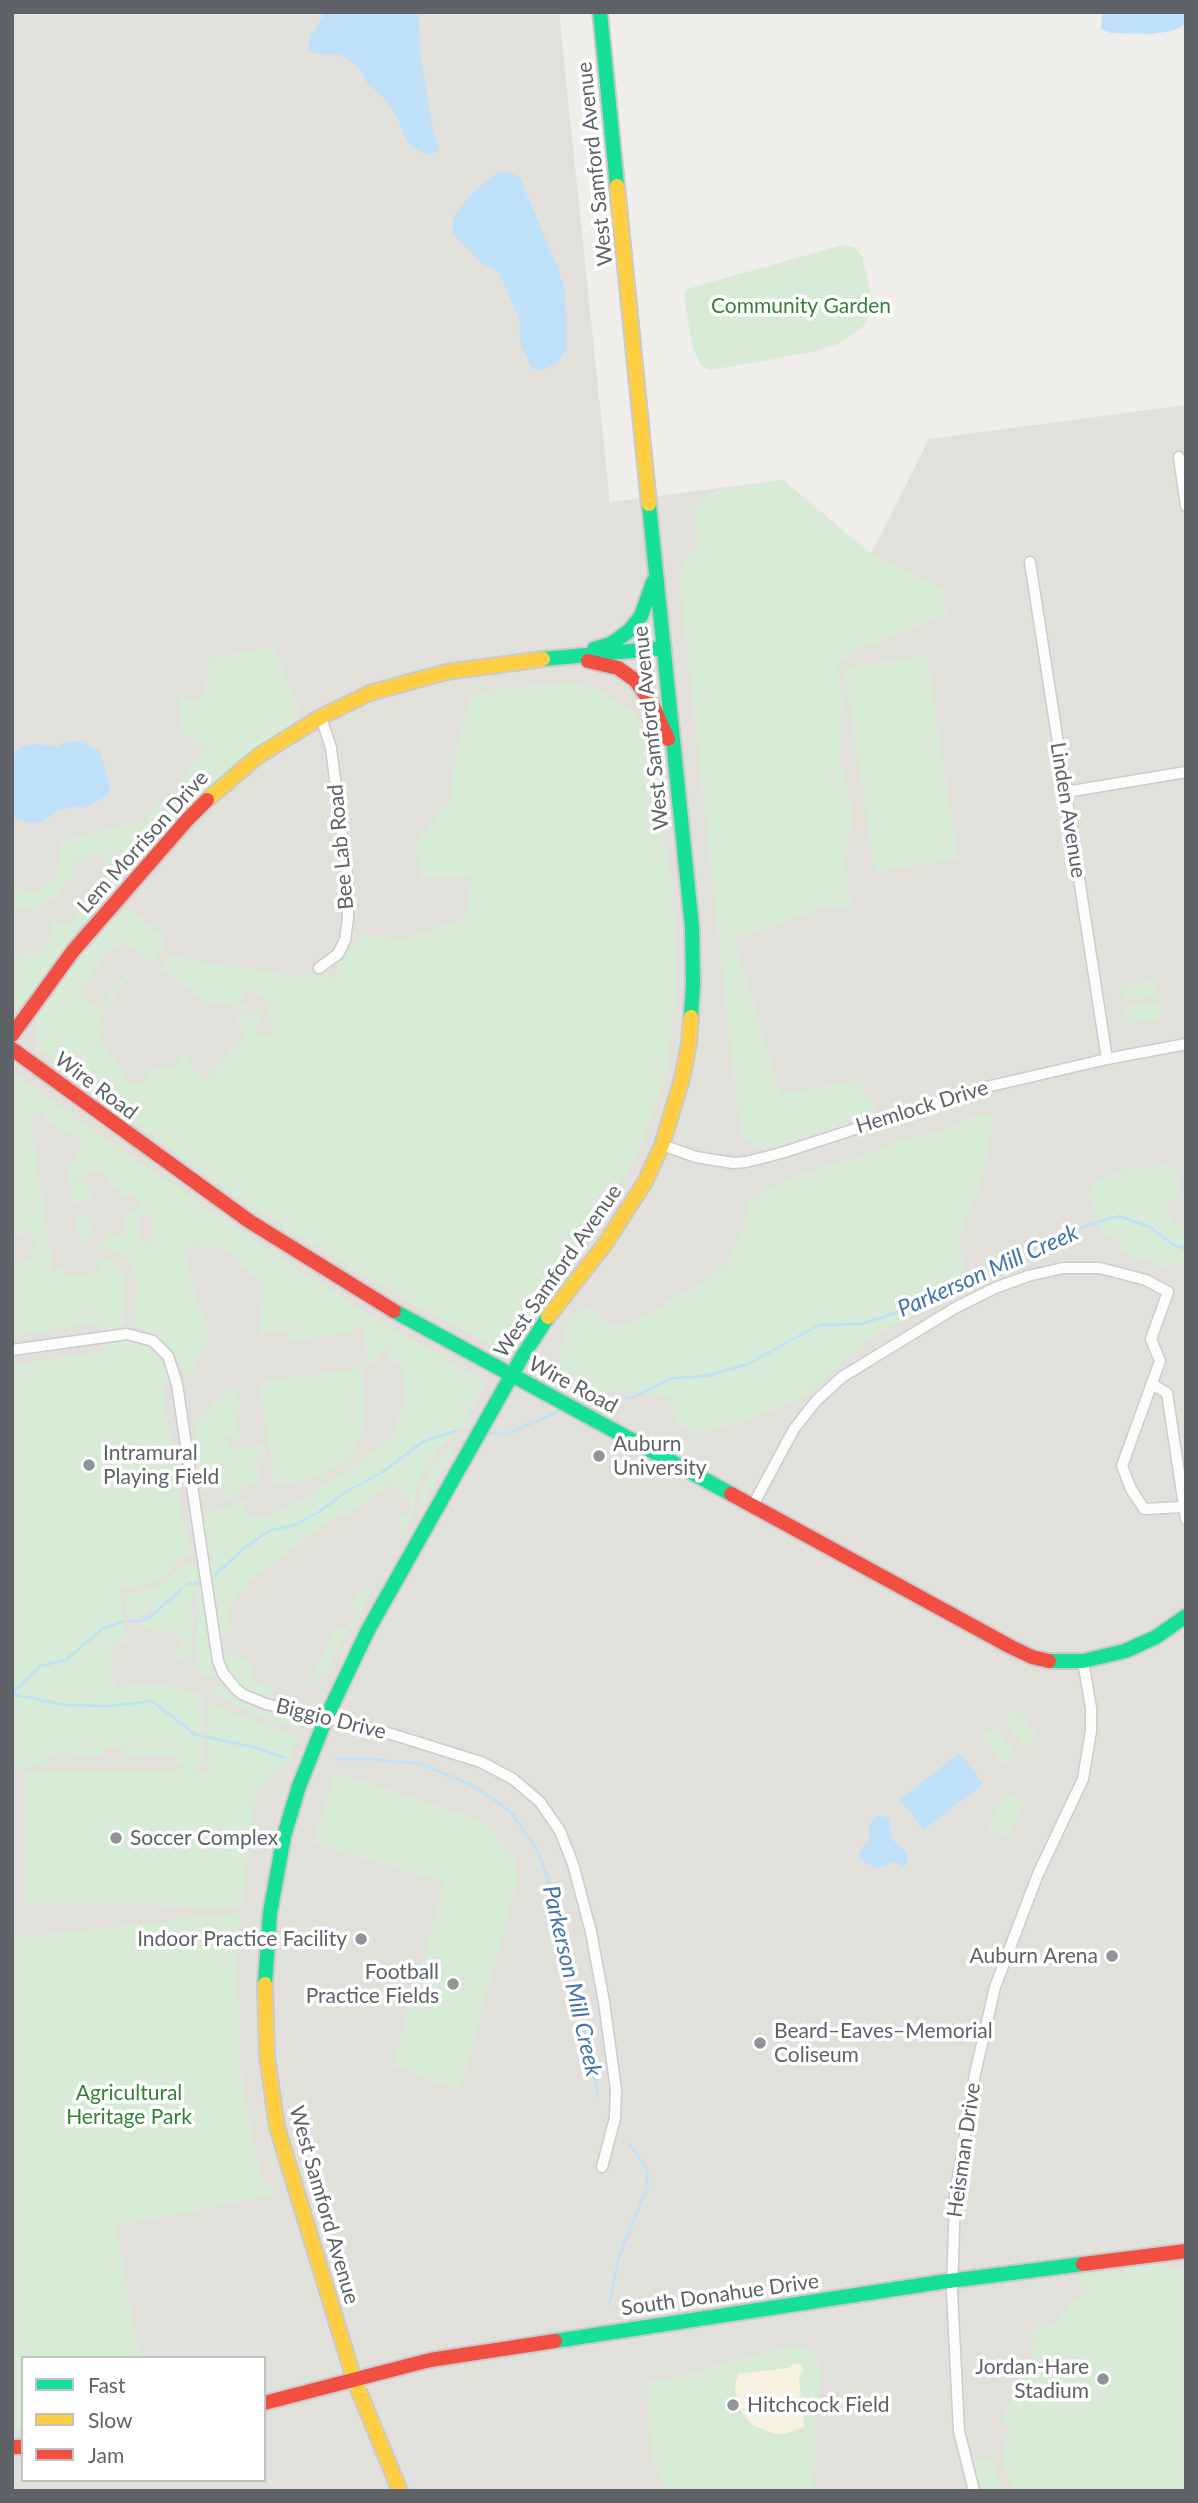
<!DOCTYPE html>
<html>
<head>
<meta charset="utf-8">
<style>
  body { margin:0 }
  #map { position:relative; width:1198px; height:2503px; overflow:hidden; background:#efeeea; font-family:Lato,sans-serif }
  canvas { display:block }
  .frame { position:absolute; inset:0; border:14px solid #5f6368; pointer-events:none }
  .legend { position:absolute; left:21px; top:2356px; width:245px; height:126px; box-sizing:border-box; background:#fff; border:2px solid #bfc1c3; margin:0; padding:9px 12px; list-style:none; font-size:21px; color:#5f6368 }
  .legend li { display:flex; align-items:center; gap:14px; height:35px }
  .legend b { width:35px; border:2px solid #bfc1c3 }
</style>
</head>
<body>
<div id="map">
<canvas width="1198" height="2503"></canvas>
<div class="frame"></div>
<ul class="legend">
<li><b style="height:9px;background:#16e098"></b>Fast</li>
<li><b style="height:9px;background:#ffcf43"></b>Slow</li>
<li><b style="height:9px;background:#f24e42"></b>Jam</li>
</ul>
</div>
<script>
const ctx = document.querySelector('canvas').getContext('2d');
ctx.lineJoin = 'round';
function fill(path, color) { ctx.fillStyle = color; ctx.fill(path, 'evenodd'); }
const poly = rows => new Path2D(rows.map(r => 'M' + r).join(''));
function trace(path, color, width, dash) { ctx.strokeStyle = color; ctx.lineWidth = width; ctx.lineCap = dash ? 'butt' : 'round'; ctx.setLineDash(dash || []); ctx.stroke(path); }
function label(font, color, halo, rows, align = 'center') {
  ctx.font = font + ' Lato,sans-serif'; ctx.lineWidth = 7; ctx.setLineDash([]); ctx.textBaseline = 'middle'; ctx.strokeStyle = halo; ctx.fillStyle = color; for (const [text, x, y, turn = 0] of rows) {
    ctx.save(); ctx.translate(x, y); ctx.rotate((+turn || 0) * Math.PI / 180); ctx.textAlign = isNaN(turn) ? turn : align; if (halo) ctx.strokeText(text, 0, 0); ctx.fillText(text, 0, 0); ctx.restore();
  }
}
fill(poly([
  [12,12,559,12,610,502,783,480,871,554,929,439,1186,405,1186,2491,12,2491],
  [23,2358,264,2358,264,2480,23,2480]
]), '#e2e0da');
fill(poly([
  [842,245,854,247,862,256,873,304,865,325,841,343,809,353,709,370,701,365,693,349,685,302,685,292,690,288],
  [783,480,871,554,912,573,943,591,947,615,858,650,837,664,842,699,840,762,853,814,845,862,852,908,832,906,735,939,780,1094,856,1081,874,1104,876,1121,772,1156,743,1138,737,1105,679,577,684,557,698,551,694,505,718,490],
  [273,646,299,706,292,723,238,760,213,783,129,873,125,872,122,878,111,877,103,870,101,865,104,860,95,852,78,868,76,860,66,850,73,858,76,872,52,900,50,899,39,911,12,909,12,887,37,892,56,876,62,841,116,826,136,825,144,821,158,804,168,801,180,802,193,794,185,778,187,770,205,750,191,741,181,727,178,703,182,698,200,701,205,691,209,663,207,657,215,658],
  [927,655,958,859,875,872,844,668],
  [569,683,598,689,631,711,652,737,661,824,672,881,677,968,668,1069,637,1158,518,1333,505,1349,500,1350,383,1287,251,1206,194,1167,40,1050,35,1037,35,1028,39,1015,83,953,124,909,132,910,164,938,165,946,153,963,129,946,122,944,113,947,78,992,92,1006,95,1005,100,1008,128,972,130,975,98,1019,104,1024,99,1036,101,1043,122,1068,125,1080,135,1085,145,1083,147,1070,156,1069,160,1066,171,1069,184,1052,192,1058,187,1064,207,1080,225,1056,230,1050,235,1050,246,1035,234,1025,241,1014,261,1019,257,1027,258,1034,265,1036,271,1033,273,1024,266,1017,218,1002,214,1008,160,968,171,955,224,966,270,971,295,977,326,971,331,988,337,968,362,935,401,939,466,917,472,878,420,878,416,842,450,801,457,744,470,698,493,689],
  [245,989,272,1000,266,1014,239,1004],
  [95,885,104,889,106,896,103,903,76,933,27,999,12,1010,12,959,21,959,22,954,34,953,44,948,51,936,53,919,66,926,93,896,89,889],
  [1156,980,1158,997,1123,1001,1121,985],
  [1159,1002,1161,1019,1127,1023,1124,1007],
  [12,1071,71,1115,243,1233,377,1320,479,1378,483,1388,460,1430,439,1448,417,1484,413,1514,393,1553,403,1530,396,1520,412,1508,405,1496,402,1497,392,1483,342,1519,338,1515,246,1584,248,1593,239,1593,225,1621,232,1626,229,1634,222,1635,203,1519,205,1513,246,1500,247,1503,244,1506,253,1518,259,1518,281,1510,338,1477,391,1438,406,1393,401,1368,387,1356,392,1349,389,1344,371,1365,367,1362,365,1331,359,1325,353,1332,288,1341,286,1332,283,1333,282,1330,260,1334,264,1283,241,1267,237,1256,220,1247,196,1246,183,1250,203,1317,209,1327,209,1344,190,1374,185,1375,174,1354,165,1343,153,1334,136,1328,134,1314,137,1278,132,1263,122,1253,102,1248,108,1232,109,1236,114,1237,127,1231,121,1218,140,1207,134,1193,119,1200,117,1195,122,1192,120,1189,113,1191,103,1170,96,1173,94,1171,67,1185,68,1172,84,1142,47,1120,42,1112,30,1115,53,1270,64,1269,65,1277,89,1274,101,1268,97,1261,99,1258,115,1261,126,1272,126,1303,121,1328,102,1330,101,1322,12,1336,12,1327,16,1327,12,1303,12,1267,31,1257,34,1245,32,1232,26,1231,21,1235,12,1231],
  [138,1215,152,1216,152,1242,139,1241],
  [978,1115,995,1117,978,1194,959,1236,966,1279,939,1302,867,1339,805,1396,748,1421,693,1434,677,1423,668,1396,638,1392,597,1393,565,1382,556,1373,562,1340,571,1319,589,1307,614,1327,633,1322,708,1278,725,1265,744,1224,749,1202,779,1183,818,1168,870,1153,901,1139,942,1132],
  [1167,1165,1180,1175,1179,1193,1167,1204,1170,1221,1186,1228,1186,1267,1179,1261,1169,1269,1139,1259,1121,1249,1120,1239,1104,1237,1088,1192,1099,1179,1121,1170],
  [84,1180,92,1196,88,1201,73,1203,70,1186],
  [87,1214,95,1232,87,1236,80,1246,75,1216],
  [125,1340,137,1341,153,1349,161,1357,168,1370,171,1384,162,1386,183,1521,192,1551,189,1556,176,1562,164,1577,147,1585,123,1590,123,1585,119,1586,121,1596,117,1598,122,1606,128,1643,119,1644,113,1649,111,1672,114,1682,118,1689,136,1680,140,1686,162,1684,202,1695,203,1759,202,1765,196,1766,195,1771,209,1771,208,1706,212,1703,232,1713,298,1737,289,1762,261,1789,255,1800,241,1907,24,1904,24,1771,175,1771,175,1769,183,1768,182,1763,177,1763,176,1759,166,1755,126,1757,123,1748,106,1748,103,1756,68,1757,67,1750,38,1765,19,1768,15,1767,12,1758,12,1365,104,1351,104,1342],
  [362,1369,365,1409,361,1436,352,1454,334,1469,313,1479,274,1485,261,1389,266,1380],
  [233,1386,237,1389,240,1412,236,1414,240,1440,236,1441,228,1434,226,1438,229,1446,238,1449,264,1445,266,1454,256,1456,260,1482,252,1484,228,1500,225,1499,223,1488,201,1491,193,1431,215,1400,217,1402,222,1399],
  [460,1440,418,1513,423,1485,431,1470,443,1454],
  [192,1563,197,1565,200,1580,197,1582,202,1584,212,1659,217,1674,215,1676,203,1675,198,1664,197,1633,199,1615,196,1591,191,1596,193,1620,191,1658,185,1657,184,1659,170,1656,182,1647,181,1639,175,1635,175,1632,164,1633,137,1625,150,1620,159,1613,153,1610,140,1616,127,1617,125,1599,128,1594,157,1587,182,1567],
  [374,1586,327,1669,312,1688,307,1686,308,1682,311,1683,314,1680,313,1677,331,1637,335,1635,331,1632,333,1629,346,1628,353,1621,356,1613,352,1600,362,1590,367,1592],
  [231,1652,251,1661,252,1677,257,1682,273,1689,273,1694,271,1695,256,1693,239,1685,227,1669,224,1661,224,1657],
  [222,1685,229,1693,249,1706,301,1722,299,1729,257,1715,219,1697,209,1688],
  [1017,1709,1038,1737,1025,1747,1004,1719],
  [995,1726,1016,1754,1003,1764,982,1736],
  [335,1773,482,1820,502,1839,515,1859,517,1883,460,2091,393,2066,444,1882,313,1844],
  [1004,1793,1025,1802,1009,1838,987,1829],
  [240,1913,236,1944,241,2068,246,2105,262,2177,276,2191,269,2196,116,2226,140,2358,23,2358,23,2428,12,2429,12,1938],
  [1128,2257,1186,2271,1186,2491,1016,2491,1007,2473,1003,2452,1009,2426,1001,2422,1034,2350,1030,2348,1031,2345,1035,2347,1037,2343,1029,2337,1032,2328,1041,2331,1046,2323,1053,2326,1070,2303,1091,2291,1081,2285,1081,2278,1084,2274,1118,2271,1124,2277],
  [803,2346,815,2354,821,2370,813,2491,671,2491,662,2480,651,2455,646,2382,660,2381,785,2347],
  [985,2457,992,2460,1003,2491,983,2491,974,2466,976,2460]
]), '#d8ebd6');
fill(poly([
  [794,2364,800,2364,804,2370,799,2376,804,2427,784,2434,775,2434,752,2425,738,2406,735,2386,738,2374,789,2368]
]), '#f6f1e1');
fill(poly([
  [326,12,416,12,418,15,421,60,431,119,439,151,426,155,414,148,407,141,396,115,382,95,368,85,360,70,354,63,341,55,315,53,308,50,310,36],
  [1102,12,1186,12,1186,22,1181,27,1172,31,1151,34,1111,33,1101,29],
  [504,171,519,176,558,268,565,291,567,348,557,363,541,370,535,370,531,366,521,345,519,318,498,271,484,265,452,233,454,217,470,195,497,173],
  [79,741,99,750,110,785,109,794,86,808,79,806,59,810,43,822,30,823,12,817,12,772,15,753,20,747,36,744,59,747,64,743],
  [960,1753,983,1784,923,1830,900,1799],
  [877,1816,884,1816,889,1820,892,1840,905,1850,908,1857,906,1865,903,1866,893,1862,876,1868,862,1861,859,1853,870,1840,869,1826,872,1820]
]), '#bfe0f9');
trace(poly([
  [588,1403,633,1397,673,1378,707,1376,748,1364,819,1325,861,1324,920,1305,1045,1243,1088,1225,1119,1216,1150,1227,1174,1245,1186,1249],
  [491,1433,507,1434,557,1412],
  [214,1576,245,1547,271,1530,295,1525,319,1512,347,1491,381,1473,424,1441,456,1431],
  [188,1584,200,1583],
  [131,1621,140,1621,150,1617,182,1589],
  [12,1693,40,1666,66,1660,102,1629,123,1621],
  [12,1694,65,1705,111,1706,152,1701,196,1735,254,1747,285,1758],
  [336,1759,370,1759,421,1764,474,1786,511,1812,537,1850,557,1901,598,2096],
  [609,2305,619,2257,647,2187,647,2173,644,2164,629,2144]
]), '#bfe0f9', 2.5);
const street = poly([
  [1179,457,1186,506],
  [1030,562,1107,1059],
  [1066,792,1186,772],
  [319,968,338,954,345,940,348,918,348,883,331,748,321,717],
  [662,1145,696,1157,733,1163,746,1162,781,1153,982,1088,1107,1059,1186,1044],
  [12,1350,127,1334,153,1341,168,1356,177,1384,218,1661,223,1673,236,1689,242,1694,266,1704,375,1729,481,1762,513,1779,540,1802,560,1831,573,1864,591,1932,604,2002,616,2090,615,2118,602,2167],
  [1152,1384,1167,1393,1186,1519],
  [753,1505,794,1429,816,1401,842,1377,955,1308,995,1288,1028,1276,1063,1268,1100,1268,1146,1280,1168,1292,1151,1339,1160,1361,1122,1466,1131,1489,1144,1509,1183,1507],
  [974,2491,959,2431,952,2291,955,2196,975,2074,995,1987,1038,1874,1083,1779,1091,1731,1091,1708,1083,1661]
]);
const fast = poly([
  [600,12,617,186],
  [649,504,692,927,693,984,691,1017],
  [594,649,611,644,629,631,641,616,653,582],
  [543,659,664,648],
  [394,1311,731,1494],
  [1049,1661,1083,1661,1125,1651,1156,1637,1186,1616],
  [265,1984,270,1913,284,1836,299,1786,327,1716,368,1630,523,1355,548,1317],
  [555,2341,941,2282,1083,2264]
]);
const slow = poly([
  [617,186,649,504],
  [207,800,258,756,321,717,370,693,446,672,543,659],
  [548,1317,605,1244,645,1182,662,1145,682,1079,689,1043,691,1017],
  [265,1984,267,2056,277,2127,354,2379,400,2491]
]);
const jam = poly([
  [588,661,618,668,635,680,651,702,668,739],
  [12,1035,73,951,187,820,207,800],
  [12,1049,249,1221,394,1311],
  [731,1494,1011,1647,1032,1657,1049,1661],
  [1083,2264,1186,2251],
  [264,2403,430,2360,555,2341],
  [12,2447,23,2447]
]);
trace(street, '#cbcccc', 13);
trace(fast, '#cacacb', 18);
trace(slow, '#cacacb', 18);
trace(jam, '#cacacb', 18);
trace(street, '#fdfcfc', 10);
trace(fast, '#16e098', 14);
trace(slow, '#ffcf43', 14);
trace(jam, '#f24e42', 14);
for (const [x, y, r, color] of [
  [599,1456,7,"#919496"],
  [89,1465,7,"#919496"],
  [116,1838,7,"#919496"],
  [361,1939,7,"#919496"],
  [1112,1956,7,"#919496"],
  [453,1984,7,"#919496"],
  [760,2043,7,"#919496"],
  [1103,2379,7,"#919496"],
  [733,2405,7,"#919496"]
]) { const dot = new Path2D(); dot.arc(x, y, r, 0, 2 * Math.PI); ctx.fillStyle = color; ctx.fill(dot); trace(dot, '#fff', 2.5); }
label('21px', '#5f6368', '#fff', [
  ["West Samford Avenue",595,164,-96],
  ["West Samford Avenue",651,728,-96],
  ["Linden Avenue",1068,810,81],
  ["Lem Morrison Drive",143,842,-48],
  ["Bee Lab Road",341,847,-95],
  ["Wire Road",96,1086,37],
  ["Hemlock Drive",922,1107,-17],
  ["West Samford Avenue",558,1271,-55],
  ["Wire Road",573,1385,28],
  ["Biggio Drive",331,1719,14],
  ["Heisman Drive",964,2150,-82],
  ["West Samford Avenue",324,2205,74],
  ["South Donahue Drive",720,2295,-8]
]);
label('21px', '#348238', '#fff', [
  ["Community Garden",801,306],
  ["Agricultural",129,2093],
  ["Heritage Park",129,2117]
]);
label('21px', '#5f6368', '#fff', [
  ["Auburn",613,1444],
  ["University",613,1468],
  ["Intramural",103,1453],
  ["Playing Field",103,1477],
  ["Soccer Complex",130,1838],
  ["Indoor Practice Facility",347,1939,"right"],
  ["Auburn Arena",1098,1956,"right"],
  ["Football",439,1972,"right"],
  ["Practice Fields",439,1996,"right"],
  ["Beard–Eaves–Memorial",774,2031],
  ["Coliseum",774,2055],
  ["Jordan-Hare",1089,2367,"right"],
  ["Stadium",1089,2391,"right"],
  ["Hitchcock Field",747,2405]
], 'left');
label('italic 23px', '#4174aa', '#fff', [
  ["Parkerson Mill Creek",988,1271,-24],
  ["Parkerson Mill Creek",572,1981,77]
]);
</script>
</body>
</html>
